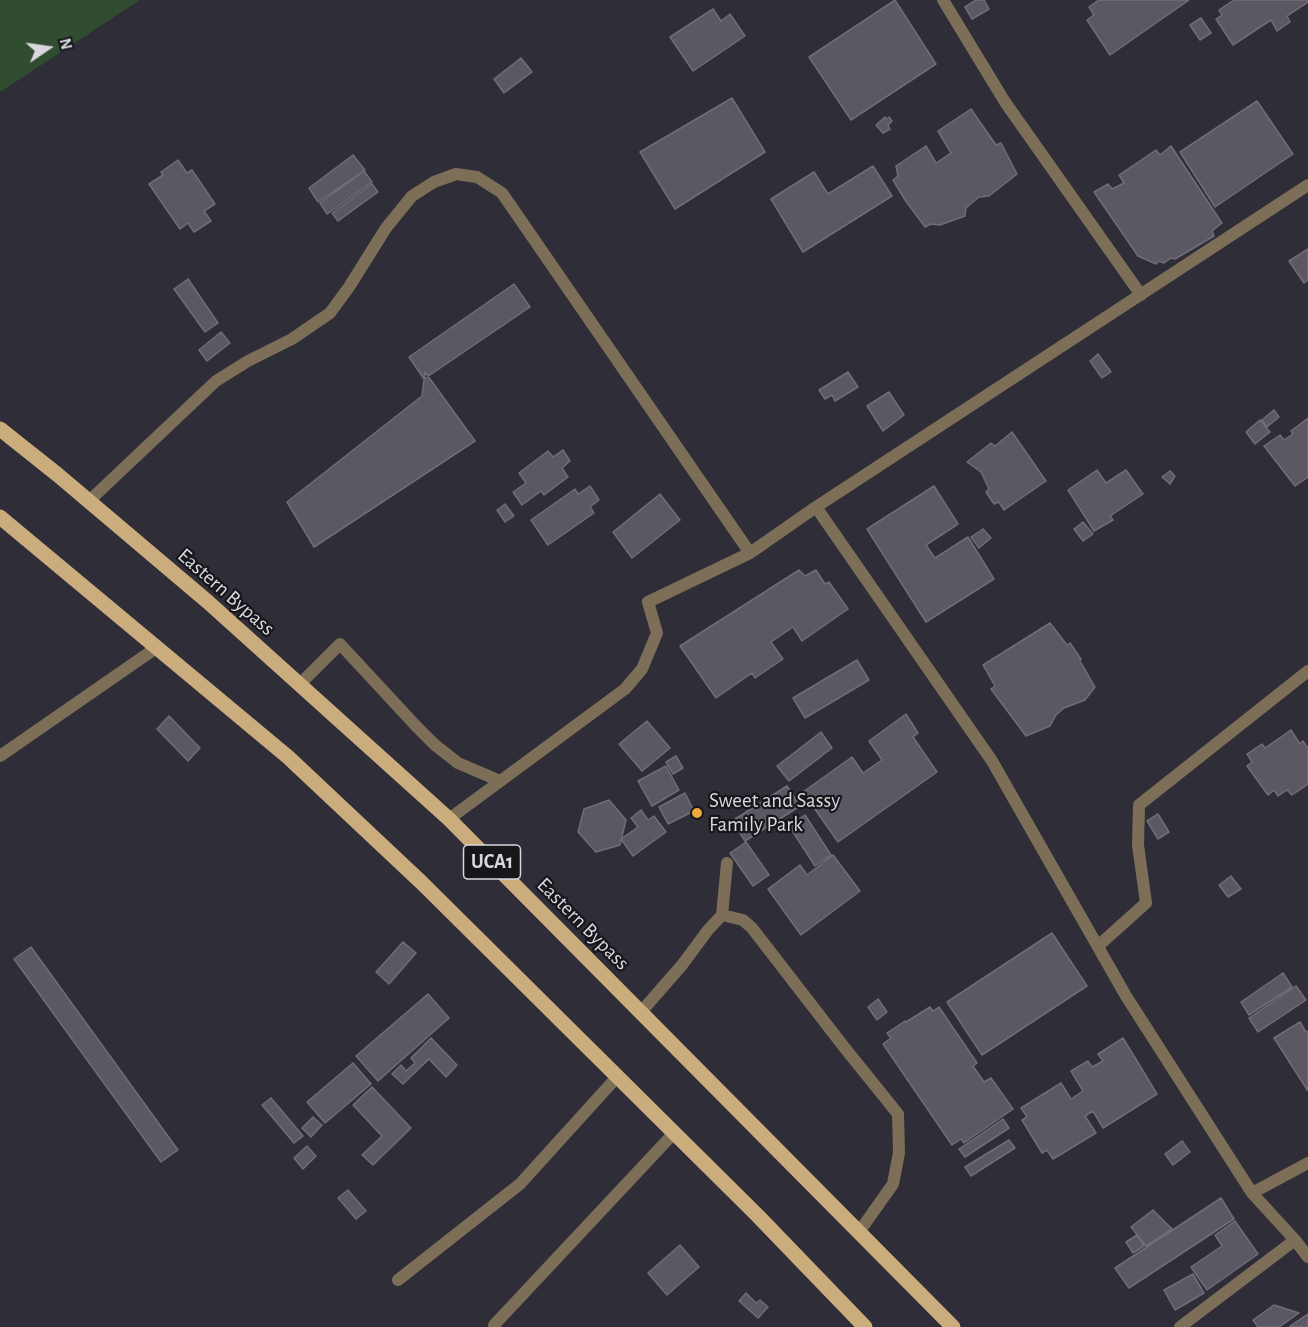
<!DOCTYPE html>
<html>
<head>
<meta charset="utf-8">
<style>
  body { margin:0 }
  #map { position:relative; width:1308px; height:1327px; overflow:hidden; background:#2f2d37; font-family:"Alegreya Sans",sans-serif }
  canvas { display:block }
  .north { position:absolute; left:18px; top:18px; width:60px; height:60px; -webkit-text-stroke:4px #17161b; paint-order:stroke; rotate:77deg; font-size:16px; font-weight:700; line-height:24px; text-align:center; color:#d9d8de }
  .north::after { content:''; display:block; margin:auto; width:21px; height:27px; background:#d9d8de; clip-path:polygon(50% 0,100% 100%,50% 72%,0 100%) }
</style>
</head>
<body>
<div id="map">
<canvas width="1308" height="1327"></canvas>
<div class="north">N</div>
</div>
<script>
const ctx = document.querySelector('canvas').getContext('2d');
ctx.lineJoin = 'round';
function fill(path, color) { ctx.fillStyle = color; ctx.fill(path, 'evenodd'); }
const poly = rows => new Path2D(rows.map(r => 'M' + r).join(''));
function trace(path, color, width, dash) { ctx.strokeStyle = color; ctx.lineWidth = width; ctx.lineCap = dash ? 'butt' : 'round'; ctx.setLineDash(dash || []); ctx.stroke(path); }
function label(font, color, halo, rows, align = 'center') {
  ctx.font = font + ' "Alegreya Sans",sans-serif'; ctx.lineWidth = 4.5; ctx.setLineDash([]); ctx.textBaseline = 'middle'; ctx.strokeStyle = halo; ctx.fillStyle = color; for (const [text, x, y, turn = 0] of rows) {
    ctx.save(); ctx.translate(x, y); ctx.rotate((+turn || 0) * Math.PI / 180); ctx.textAlign = isNaN(turn) ? turn : align; if (halo) ctx.strokeText(text, 0, 0); ctx.fillText(text, 0, 0); ctx.restore();
  }
}
fill(poly([
  [0,0,140,0,0,92]
]), '#304e2f');
const building = poly([
  [895,0,936,64,851,120,809,57,895,0],
  [976,0,984,0,989,9,972,19,965,7,976,0],
  [1099,0,1189,0,1110,55,1087,20,1094,15,1089,7,1099,0],
  [1234,0,1308,0,1308,2,1287,16,1290,22,1277,31,1271,20,1233,45,1216,19,1222,15,1219,10,1234,0],
  [713,9,721,21,730,14,745,36,693,71,670,37,713,9],
  [1201,18,1211,33,1200,40,1190,25,1201,18],
  [521,58,532,72,504,93,494,79,521,58],
  [732,98,765,152,675,209,640,152,732,98],
  [1257,101,1293,154,1215,207,1180,152,1257,101],
  [971,109,996,145,1001,143,1017,174,989,196,979,197,966,208,965,216,940,225,931,224,925,227,905,200,893,180,898,176,896,166,926,146,936,163,951,153,938,131,971,109],
  [885,117,886,119,889,117,892,121,888,125,890,129,883,133,876,125,885,117],
  [1171,146,1222,223,1212,231,1214,236,1175,259,1171,258,1164,263,1159,261,1156,264,1138,256,1094,192,1108,184,1112,189,1124,183,1119,175,1156,150,1160,155,1171,146],
  [353,155,365,170,318,202,309,188,353,155],
  [178,160,187,173,192,170,215,204,204,211,211,221,194,232,188,223,180,229,149,184,163,175,161,172,178,160],
  [873,166,892,196,803,252,771,199,814,172,828,194,873,166],
  [364,171,372,182,327,214,320,203,364,171],
  [372,184,378,192,338,221,332,213,372,184],
  [1308,249,1308,280,1304,283,1289,261,1308,249],
  [188,279,218,323,205,332,174,289,188,279],
  [514,284,530,307,424,379,409,357,514,284],
  [221,332,230,343,207,361,199,350,221,332],
  [1098,354,1111,372,1102,378,1090,361,1098,354],
  [425,372,475,441,314,547,287,502,422,396,425,372],
  [848,372,858,387,835,401,832,395,825,399,819,390,848,372],
  [889,392,904,415,883,431,867,406,889,392],
  [1274,410,1279,417,1267,427,1262,420,1274,410],
  [1308,418,1308,477,1295,486,1264,446,1280,435,1284,440,1293,434,1291,431,1308,418],
  [1260,420,1270,432,1255,444,1246,432,1260,420],
  [1012,432,1046,481,1004,510,999,502,994,504,986,492,989,489,981,472,967,462,991,443,995,446,1012,432],
  [563,450,570,461,562,468,568,477,544,495,541,491,522,505,513,492,526,483,519,473,548,451,553,457,563,450],
  [1097,470,1106,483,1126,470,1143,494,1110,516,1113,520,1094,531,1068,490,1097,470],
  [1170,471,1175,476,1170,484,1162,477,1170,471],
  [590,486,599,500,590,507,594,513,548,545,531,520,575,489,578,494,590,486],
  [934,486,958,524,926,545,935,558,968,537,994,579,926,622,867,529,934,486],
  [660,494,680,520,632,558,613,532,660,494],
  [505,504,514,516,505,522,497,510,505,504],
  [1083,522,1093,534,1083,541,1074,529,1083,522],
  [983,529,991,538,979,548,971,537,983,529],
  [799,570,805,576,816,570,825,584,829,582,848,609,802,641,793,627,771,642,783,659,755,678,752,673,716,698,680,646,799,570],
  [1050,623,1067,645,1070,643,1081,659,1080,661,1095,687,1085,700,1064,708,1056,715,1050,726,1026,736,991,689,995,686,983,665,1050,623],
  [857,660,869,680,805,718,793,698,857,660],
  [906,714,918,733,913,737,937,772,838,842,803,792,852,757,863,773,882,760,869,741,906,714],
  [169,716,200,748,188,761,157,729,169,716],
  [647,721,670,748,642,771,619,744,647,721],
  [1291,730,1300,744,1303,741,1308,748,1308,784,1292,795,1287,790,1278,796,1274,790,1268,795,1247,766,1252,762,1247,754,1262,744,1265,748,1291,730],
  [821,732,832,748,789,781,777,766,821,732],
  [676,756,683,768,673,774,666,762,676,756],
  [666,766,679,790,652,806,638,781,666,766],
  [787,786,800,806,745,841,732,821,787,786],
  [685,793,694,811,668,824,659,807,685,793],
  [609,800,626,820,620,845,596,852,578,832,584,809,609,800],
  [641,810,648,820,654,816,666,832,633,856,621,839,638,827,631,818,641,810],
  [1158,814,1169,832,1158,839,1147,821,1158,814],
  [805,815,831,855,815,866,789,826,805,815],
  [746,842,769,875,753,886,730,853,746,842],
  [833,855,860,891,801,935,768,889,800,865,807,875,833,855],
  [1231,876,1241,889,1228,897,1219,885,1231,876],
  [1052,933,1087,986,982,1055,947,1002,1052,933],
  [403,942,416,953,389,984,376,972,403,942],
  [31,947,178,1150,161,1162,14,959,31,947],
  [1283,973,1292,987,1249,1015,1241,1002,1283,973],
  [1296,986,1306,1000,1258,1032,1249,1018,1296,986],
  [428,994,449,1018,378,1081,356,1056,428,994],
  [878,999,887,1012,877,1020,868,1007,878,999],
  [930,1007,933,1011,939,1007,977,1063,973,1066,984,1082,991,1078,1013,1109,964,1143,961,1139,952,1145,883,1044,891,1038,887,1033,905,1021,906,1022,930,1007],
  [1300,1022,1306,1032,1308,1031,1308,1091,1274,1038,1300,1022],
  [431,1038,457,1065,446,1077,429,1059,403,1084,392,1074,401,1065,406,1071,415,1063,411,1058,431,1038],
  [1123,1038,1157,1094,1103,1128,1093,1111,1085,1116,1096,1133,1053,1159,1047,1150,1042,1153,1022,1120,1027,1117,1021,1108,1061,1083,1071,1099,1083,1091,1071,1071,1088,1061,1092,1067,1103,1061,1098,1054,1123,1038],
  [353,1063,371,1084,325,1123,307,1102,353,1063],
  [372,1087,411,1128,373,1165,362,1155,382,1136,353,1105,372,1087],
  [271,1098,303,1136,294,1143,262,1105,271,1098],
  [313,1117,322,1125,311,1137,302,1128,313,1117],
  [1003,1119,1009,1128,965,1157,959,1149,1003,1119],
  [1009,1140,1015,1148,971,1176,965,1167,1009,1140],
  [1182,1141,1190,1152,1173,1165,1165,1154,1182,1141],
  [307,1146,316,1156,303,1169,294,1158,307,1146],
  [348,1190,366,1211,356,1219,338,1198,348,1190],
  [1221,1198,1234,1219,1129,1288,1115,1268,1221,1198],
  [1153,1210,1172,1229,1146,1246,1131,1227,1153,1210],
  [1235,1221,1258,1254,1207,1290,1191,1267,1222,1246,1215,1235,1235,1221],
  [1137,1235,1144,1246,1133,1253,1126,1242,1137,1235],
  [680,1245,699,1267,667,1295,648,1273,680,1245],
  [1193,1274,1204,1293,1175,1310,1164,1290,1193,1274],
  [746,1293,756,1303,760,1300,768,1307,758,1318,739,1301,746,1293],
  [1274,1305,1299,1313,1279,1327,1258,1327,1253,1320,1274,1305],
  [1308,1314,1308,1327,1290,1327,1290,1326,1308,1314]
]);
fill(building, '#5b5864');
trace(building, '#6f6d78', 1.5);
trace(poly([
  [300,684,340,644,416,726,435,745,458,763,500,781],
  [0,756,156,648],
  [722,915,743,920,752,928,844,1047,898,1114,899,1153,893,1184,859,1232],
  [641,1012,682,965,708,930,722,915,727,863],
  [398,1280,520,1184,617,1077],
  [494,1325,674,1133]
]), '#7d6e57', 12);
trace(poly([
  [943,0,1005,102,1141,295],
  [89,501,216,381,248,361,292,339,330,313,349,287,386,228,412,196,434,182,456,174,477,177,502,193,750,553],
  [816,507,992,761,1126,996,1252,1193,1295,1240],
  [449,819,625,689,642,669,657,633,648,602,750,553,816,507,1308,185],
  [1098,946,1146,903,1138,845,1139,805,1308,671],
  [1252,1193,1308,1163],
  [1180,1327,1295,1240,1308,1257]
]), '#7d6e57', 12);
trace(poly([
  [0,429,58,475,208,602,449,819,953,1327],
  [0,517,288,757,422,883,758,1216,865,1327]
]), '#caac7d', 15);
for (const [x, y, r, color] of [
  [697,813,6,"#ebaa39"]
]) { const dot = new Path2D(); dot.arc(x, y, r, 0, 2 * Math.PI); ctx.fillStyle = color; ctx.fill(dot); trace(dot, '#17161b', 2); }
for (const [x, y, w] of [
  [492,862,57]
]) { const box = new Path2D(); box.roundRect(x - w / 2, y - 17, w, 34, 4.5); ctx.fillStyle = '#17161b'; ctx.fill(box); trace(box, '#d9d8de', 1.5); }
label('bold 20px', '#d9d8de', null, [
  ["UCA1",492,862]
]);
label('21px', '#d9d8de', '#17161b', [
  ["Eastern Bypass",226,592,41],
  ["Eastern Bypass",583,924,45]
]);
label('21px', '#d9d8de', '#17161b', [
  ["Sweet and Sassy",709,801],
  ["Family Park",709,825]
], 'left');
</script>
</body>
</html>
